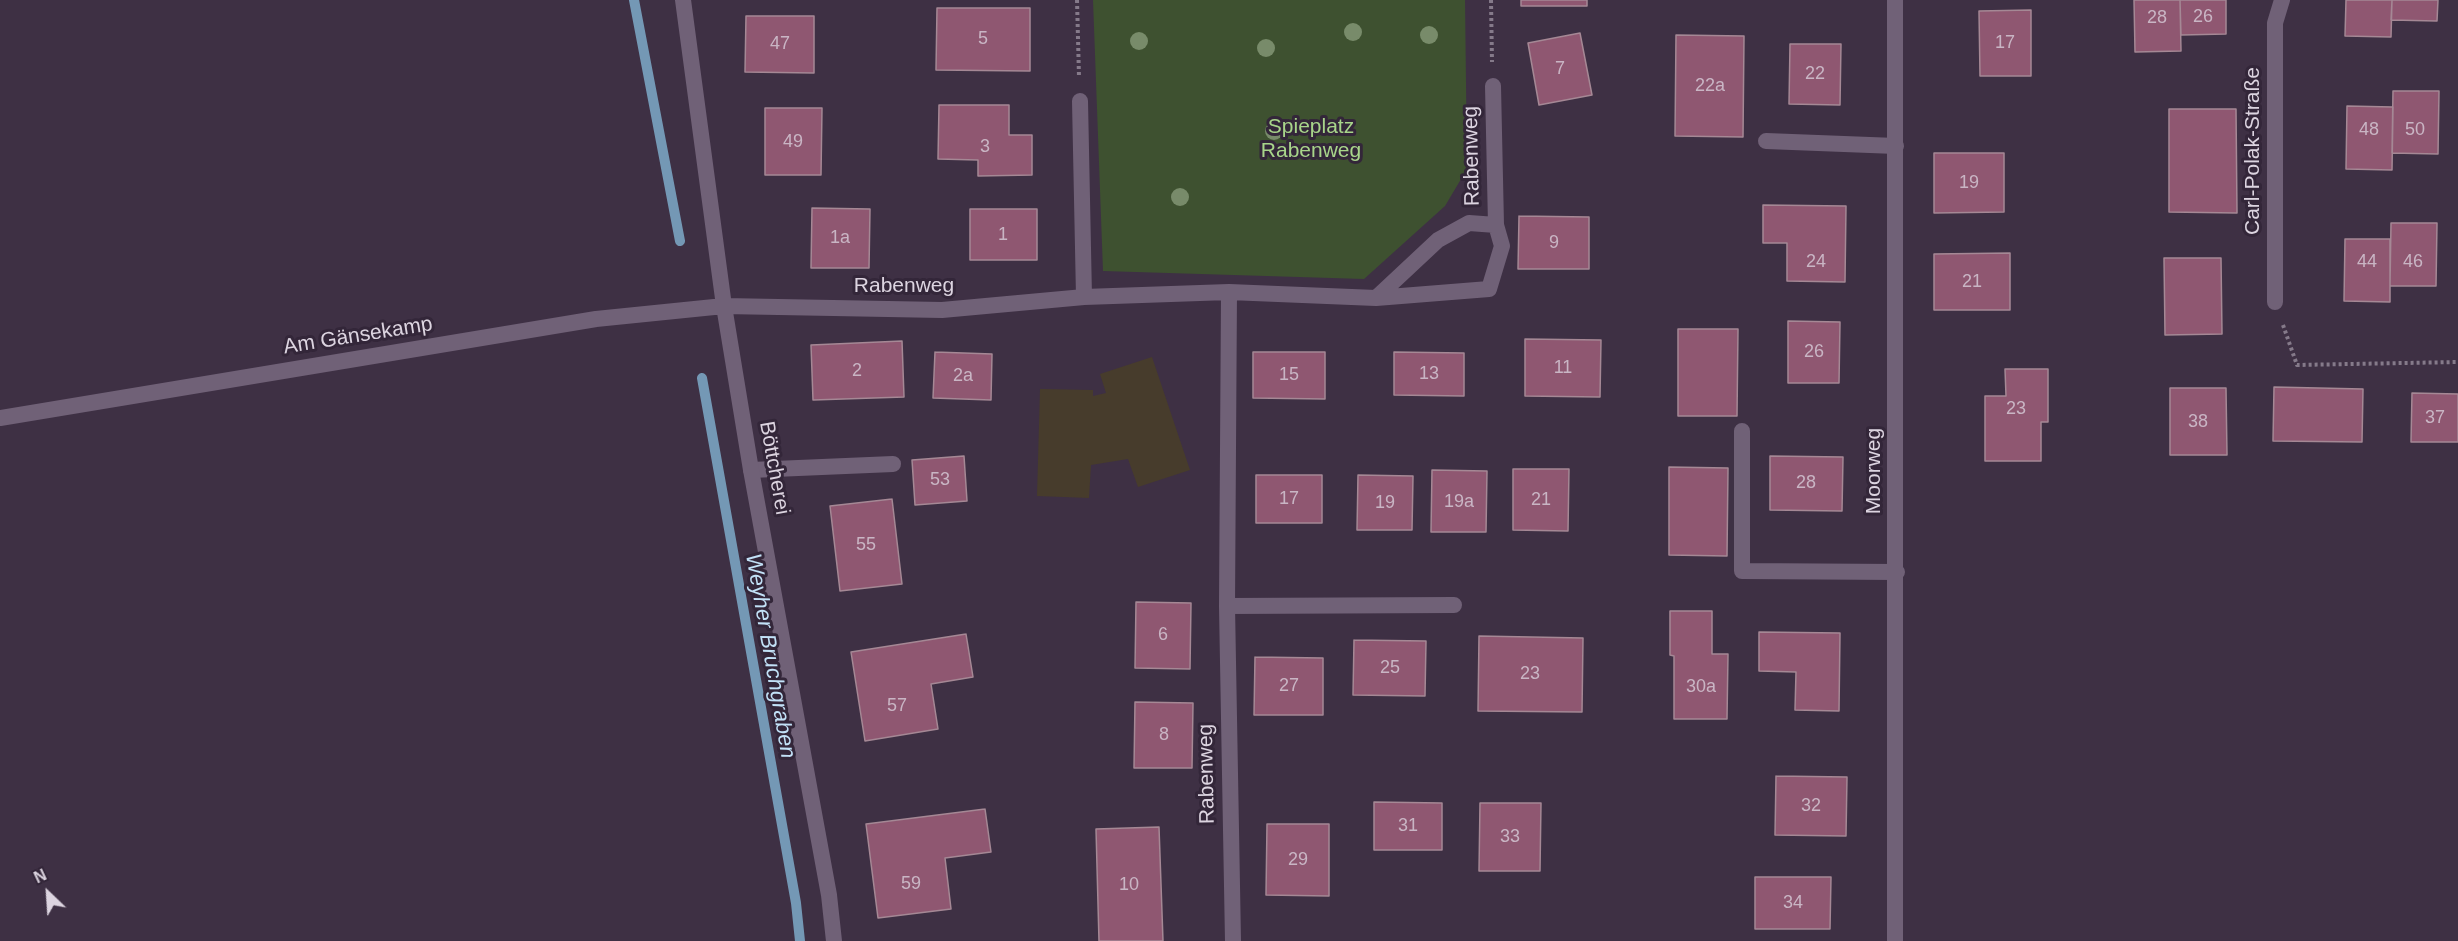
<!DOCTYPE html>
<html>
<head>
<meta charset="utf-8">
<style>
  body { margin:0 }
  #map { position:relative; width:2458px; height:941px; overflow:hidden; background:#3e3044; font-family:Helvetica,sans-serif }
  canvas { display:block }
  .north { position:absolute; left:18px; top:863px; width:60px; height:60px; -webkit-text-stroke:4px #332639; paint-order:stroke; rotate:335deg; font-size:16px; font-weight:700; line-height:24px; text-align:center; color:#dcd4e0 }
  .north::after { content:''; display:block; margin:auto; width:21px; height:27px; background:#dcd4e0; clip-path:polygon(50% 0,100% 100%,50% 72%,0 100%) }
</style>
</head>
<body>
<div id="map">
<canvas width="2458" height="941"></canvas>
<div class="north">N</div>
</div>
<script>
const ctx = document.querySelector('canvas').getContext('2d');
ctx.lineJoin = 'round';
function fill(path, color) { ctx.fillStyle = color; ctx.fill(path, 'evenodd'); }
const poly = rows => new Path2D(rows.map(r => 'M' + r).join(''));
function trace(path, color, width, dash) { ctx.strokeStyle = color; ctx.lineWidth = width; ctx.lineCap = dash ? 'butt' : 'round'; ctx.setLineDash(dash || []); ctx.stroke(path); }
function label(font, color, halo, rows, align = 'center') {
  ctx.font = font + ' Helvetica,sans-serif'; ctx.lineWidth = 6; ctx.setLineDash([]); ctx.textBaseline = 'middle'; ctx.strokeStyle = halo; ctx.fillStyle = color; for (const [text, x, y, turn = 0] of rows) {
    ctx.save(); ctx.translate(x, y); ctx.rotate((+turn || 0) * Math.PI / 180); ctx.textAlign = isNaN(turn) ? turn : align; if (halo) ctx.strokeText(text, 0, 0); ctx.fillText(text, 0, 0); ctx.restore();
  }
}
fill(poly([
  [1152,357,1190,470,1138,487,1128,459,1091,465,1089,498,1037,496,1040,389,1093,390,1093,396,1106,393,1100,374]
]), '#473c2c');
fill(poly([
  [1093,0,1465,0,1467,169,1445,206,1364,279,1103,271]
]), '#3e5130');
trace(poly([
  [634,0,680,241],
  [702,378,796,903,800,941]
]), '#7498b5', 10);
const building = poly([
  [1521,0,1587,0,1587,6,1521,6,1521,0],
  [2134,0,2180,0,2181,51,2135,52,2134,0],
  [2180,0,2226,0,2226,34,2181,35,2180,0],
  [2346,0,2392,0,2391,37,2345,36,2346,0],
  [2392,0,2438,0,2437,21,2391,20,2392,0],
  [937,8,1030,8,1030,71,936,70,937,8],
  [2031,10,2031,76,1980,76,1979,11,2031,10],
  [746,16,814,16,814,73,745,72,746,16],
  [1580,33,1592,95,1539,105,1528,43,1580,33],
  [1676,35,1744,36,1743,137,1675,136,1676,35],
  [1790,44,1841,44,1840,105,1789,104,1790,44],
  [2393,91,2439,91,2438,154,2392,153,2393,91],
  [939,105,1009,105,1009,135,1032,135,1032,175,978,176,978,160,938,159,939,105],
  [2347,106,2393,107,2392,170,2346,169,2347,106],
  [765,108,822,108,821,175,765,175,765,108],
  [2169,109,2236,109,2237,213,2169,212,2169,109],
  [1934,153,2004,153,2004,212,1934,213,1934,153],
  [1763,205,1846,206,1845,282,1787,281,1787,243,1763,243,1763,205],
  [812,208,870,209,869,268,811,268,812,208],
  [970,209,1037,209,1037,260,970,260,970,209],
  [1519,216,1589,217,1589,269,1518,269,1519,216],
  [2391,223,2437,223,2436,286,2390,286,2391,223],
  [2345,239,2390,239,2390,302,2344,301,2345,239],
  [2010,253,2010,310,1934,310,1934,254,2010,253],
  [2164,258,2221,258,2222,334,2165,335,2164,258],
  [1788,321,1840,322,1839,383,1788,383,1788,321],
  [1678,329,1738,329,1737,416,1678,416,1678,329],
  [1525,339,1601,340,1600,397,1525,396,1525,339],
  [902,341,904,397,813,400,811,345,902,341],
  [935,352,992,354,991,400,933,398,935,352],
  [1253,352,1325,352,1325,399,1253,398,1253,352],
  [1394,352,1464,353,1464,396,1394,395,1394,352],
  [2005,369,2048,369,2048,422,2041,422,2041,461,1985,461,1985,396,2006,396,2005,369],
  [2274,387,2363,389,2362,442,2273,441,2274,387],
  [2170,388,2226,388,2227,455,2170,455,2170,388],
  [2412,393,2458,394,2458,442,2411,442,2412,393],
  [964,456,967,501,915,505,912,460,964,456],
  [1770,456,1843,457,1842,511,1770,510,1770,456],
  [1669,467,1728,468,1727,556,1669,555,1669,467],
  [1513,469,1569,469,1568,531,1513,530,1513,469],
  [1432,470,1487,471,1486,532,1431,532,1432,470],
  [1256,475,1322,475,1322,523,1256,523,1256,475],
  [1358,475,1413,476,1412,530,1357,530,1358,475],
  [892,499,902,584,840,591,830,506,892,499],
  [1136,602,1191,603,1190,669,1135,668,1136,602],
  [1670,611,1712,611,1712,654,1728,654,1727,719,1674,719,1674,656,1670,655,1670,611],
  [1759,632,1840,633,1839,711,1795,710,1796,672,1759,671,1759,632],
  [966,634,973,677,931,684,938,729,865,741,851,652,966,634],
  [1479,636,1583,638,1582,712,1478,711,1479,636],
  [1354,640,1426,641,1425,696,1353,695,1354,640],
  [1255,657,1323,658,1323,715,1254,715,1255,657],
  [1135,702,1193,703,1192,768,1134,768,1135,702],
  [1776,776,1847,777,1846,836,1775,835,1776,776],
  [1374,802,1442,803,1442,850,1374,850,1374,802],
  [1480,803,1541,803,1540,871,1479,871,1480,803],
  [985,809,991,852,945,858,951,909,878,918,866,824,985,809],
  [1267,824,1329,824,1329,896,1266,895,1267,824],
  [1159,827,1163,941,1099,941,1096,829,1159,827],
  [1755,877,1831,877,1830,929,1755,929,1755,877]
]);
fill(building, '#8f5771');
trace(building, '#a58895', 1.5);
trace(poly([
  [1077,0,1079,77],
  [1491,0,1492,62],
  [2283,325,2297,365,2458,362]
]), '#857a8a', 4, [3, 3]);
trace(poly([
  [1766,141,1896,146],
  [1742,431,1742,571,1897,572],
  [751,470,893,464]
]), '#706177', 16);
trace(poly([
  [683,0,724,306,751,470,829,895,834,941],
  [1895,0,1895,941],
  [1493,86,1496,225],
  [1080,101,1084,297],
  [1229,292,1227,606,1233,941],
  [2275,302,2275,23,2282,0],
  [0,418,596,319,724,306,942,310,1084,297,1229,292,1376,298,1489,289,1502,246,1496,225,1469,223,1438,240,1376,298],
  [1227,606,1454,605]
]), '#706177', 16);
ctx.fillStyle = '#788b6a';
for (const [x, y] of [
  [1353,32],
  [1429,35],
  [1139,41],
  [1266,48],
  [1274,131],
  [1180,197]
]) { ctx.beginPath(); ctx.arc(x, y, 9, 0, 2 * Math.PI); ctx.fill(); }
label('18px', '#c9b5c4', null, [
  ["26",2203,17],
  ["28",2157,18],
  ["5",983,39],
  ["17",2005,43],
  ["47",780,44],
  ["7",1560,69],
  ["22",1815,74],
  ["22a",1710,86],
  ["48",2369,130],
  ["50",2415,130],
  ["49",793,142],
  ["3",985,147],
  ["19",1969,183],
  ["1",1003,235],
  ["1a",840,238],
  ["9",1554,243],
  ["24",1816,262],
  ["44",2367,262],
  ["46",2413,262],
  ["21",1972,282],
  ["26",1814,352],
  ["11",1563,368],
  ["2",857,371],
  ["13",1429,374],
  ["15",1289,375],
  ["2a",963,376],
  ["23",2016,409],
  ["37",2435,418],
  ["38",2198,422],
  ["53",940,480],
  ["28",1806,483],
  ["17",1289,499],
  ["21",1541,500],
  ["19a",1459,502],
  ["19",1385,503],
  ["55",866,545],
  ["6",1163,635],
  ["25",1390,668],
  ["23",1530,674],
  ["27",1289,686],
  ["30a",1701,687],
  ["57",897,706],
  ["8",1164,735],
  ["32",1811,806],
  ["31",1408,826],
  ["33",1510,837],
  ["29",1298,860],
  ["59",911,884],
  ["10",1129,885],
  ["34",1793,903]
]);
label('21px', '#a8d58a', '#332639', [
  ["Spieplatz",1311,127],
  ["Rabenweg",1311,151]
]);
label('21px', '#dcd4e0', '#332639', [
  ["Carl-Polak-Straße",2253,151,-90],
  ["Rabenweg",1472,156,-91],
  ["Rabenweg",904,286],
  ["Am Gänsekamp",358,336,-9],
  ["Böttcherei",774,468,80],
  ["Moorweg",1874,471,-90],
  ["Rabenweg",1207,774,-91]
]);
label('italic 22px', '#c2e1f7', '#332639', [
  ["Weyher Bruchgraben",770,656,80]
]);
</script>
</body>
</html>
